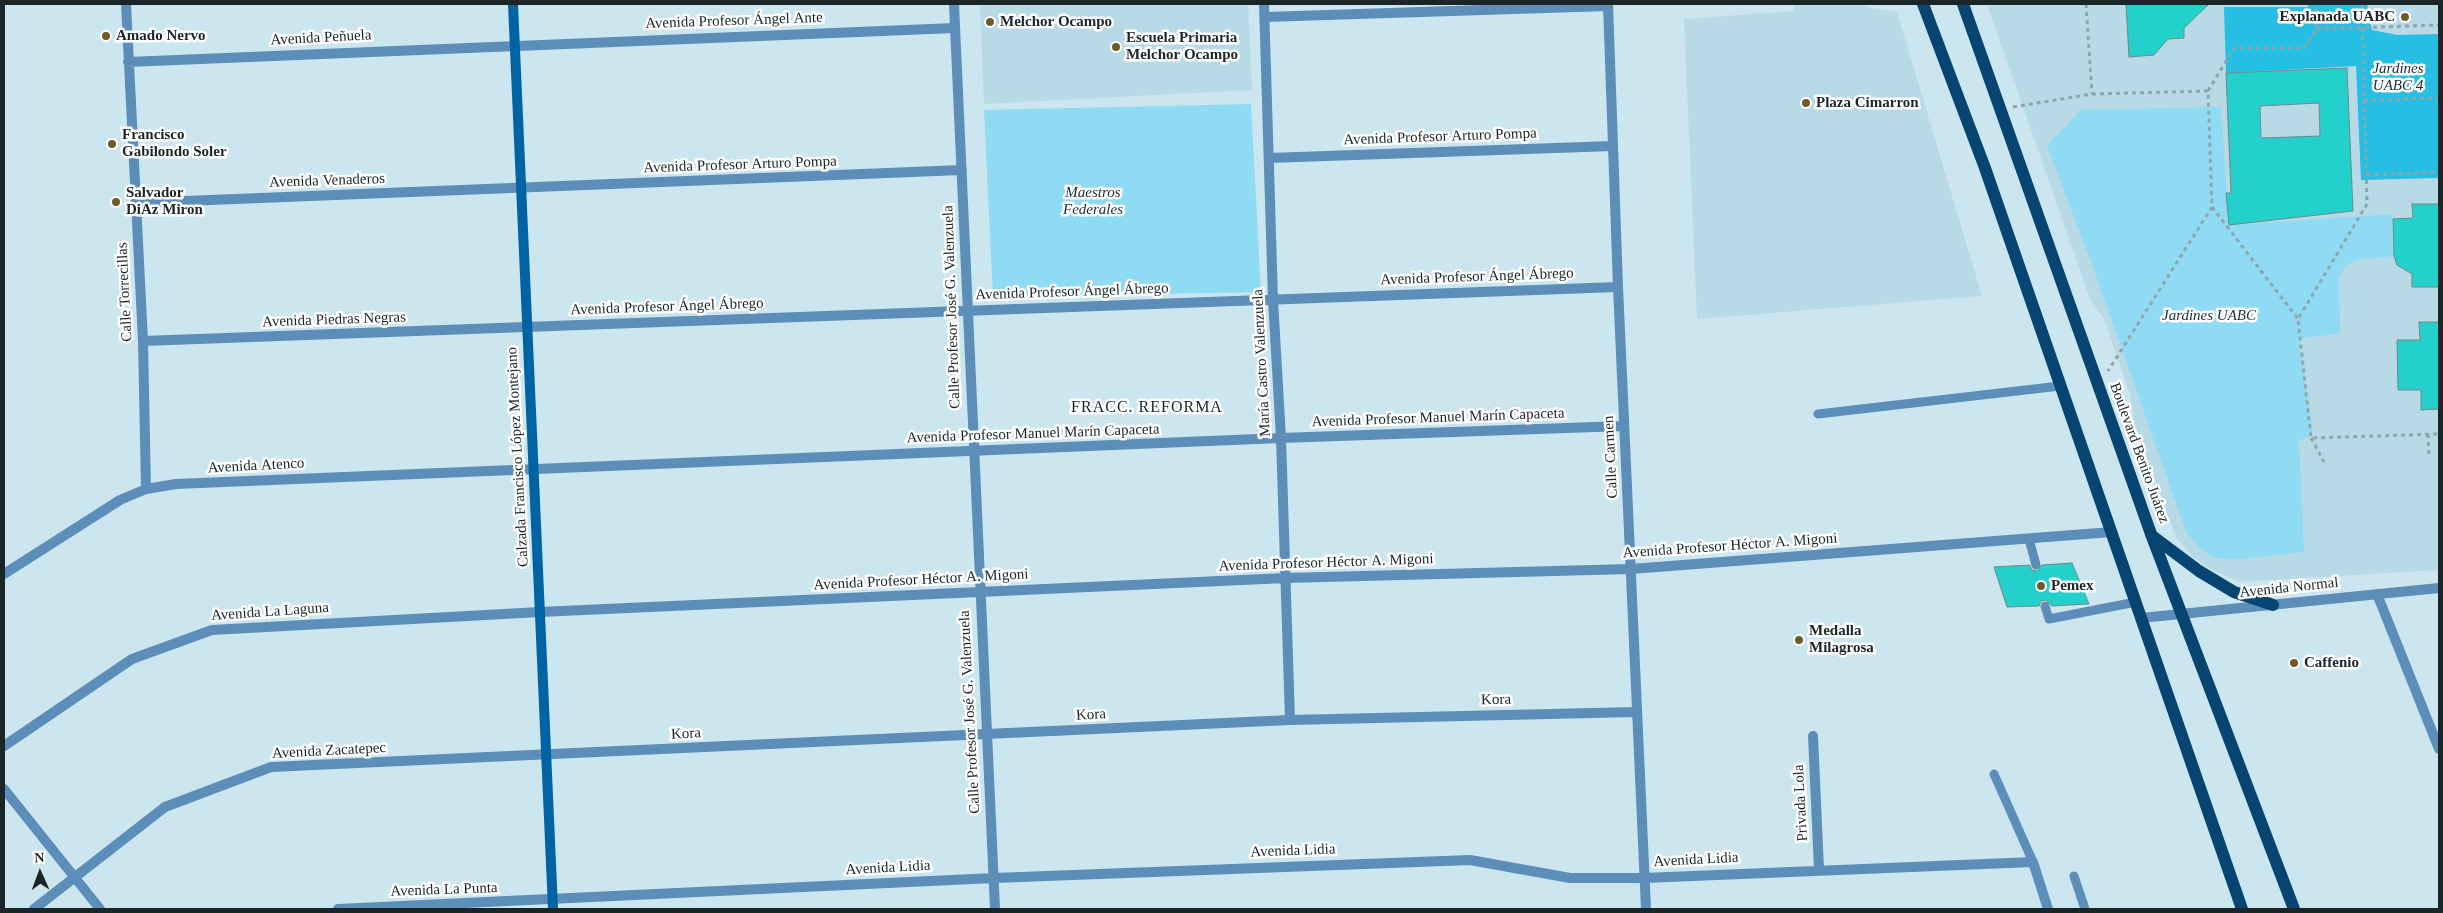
<!DOCTYPE html>
<html>
<head>
<meta charset="utf-8">
<style>
  body { margin:0 }
  #map { position:relative; width:2443px; height:913px; overflow:hidden; background:#cce6ef; font-family:"Times New Roman",serif }
  canvas { display:block }
  .frame { position:absolute; inset:0; border:5px solid #1b2528; pointer-events:none }
  .north { position:absolute; left:15px; top:848px; width:50px; height:50px; -webkit-text-stroke:4px #fff; paint-order:stroke; rotate:358deg; font-size:14px; font-weight:700; line-height:20px; text-align:center; color:#1b2528 }
  .north::after { content:''; display:block; margin:auto; width:18px; height:22px; background:#1b2528; clip-path:polygon(50% 0,100% 100%,50% 72%,0 100%) }
</style>
</head>
<body>
<div id="map">
<canvas width="2443" height="913"></canvas>
<div class="frame"></div>
<div class="north">N</div>
</div>
<script>
const ctx = document.querySelector('canvas').getContext('2d');
ctx.lineJoin = 'round';
function fill(path, color) { ctx.fillStyle = color; ctx.fill(path, 'evenodd'); }
const poly = rows => new Path2D(rows.map(r => 'M' + r).join(''));
function trace(path, color, width, dash) { ctx.strokeStyle = color; ctx.lineWidth = width; ctx.lineCap = dash ? 'butt' : 'round'; ctx.setLineDash(dash || []); ctx.stroke(path); }
function label(font, color, halo, rows, align = 'center') {
  ctx.font = font + ' "Times New Roman",serif'; ctx.lineWidth = 5; ctx.setLineDash([]); ctx.textBaseline = 'middle'; ctx.strokeStyle = halo; ctx.fillStyle = color; for (const [text, x, y, turn = 0] of rows) {
    ctx.save(); ctx.translate(x, y); ctx.rotate((+turn || 0) * Math.PI / 180); ctx.textAlign = isNaN(turn) ? turn : align; if (halo) ctx.strokeText(text, 0, 0); ctx.fillText(text, 0, 0); ctx.restore();
  }
}
fill(poly([
  [980,4,1248,4,1252,90,984,104],
  [1794,4,1864,4,1865,7,1897,12,1982,296,1697,319,1684,19,1794,11],
  [1987,4,2439,4,2439,570,2239,582,2210,569,2193,557,2176,538,2134,422,2130,395,2104,319,2090,299]
]), '#b8dae6');
fill(poly([
  [1251,104,1261,292,993,297,984,110],
  [2221,107,2229,225,2393,214,2394,256,2357,260,2345,266,2339,278,2340,333,2299,339,2313,433,2309,437,2299,440,2304,552,2239,559,2215,558,2200,548,2186,532,2097,278,2047,145,2081,110]
]), '#8edbf3');
fill(poly([
  [2308,4,2367,4,2372,30,2397,35,2439,34,2439,178,2361,180,2356,66,2226,73,2224,7,2308,7]
]), '#26bee3');
const building = poly([
  [2126,4,2209,4,2184,28,2184,38,2168,39,2154,55,2129,57,2126,4],
  [2347,68,2353,211,2229,225,2226,193,2231,193,2226,73,2347,68],
  [2319,103,2320,136,2261,138,2260,106,2319,103],
  [2412,204,2439,204,2439,287,2412,287,2412,274,2397,265,2394,256,2393,219,2413,218,2412,204],
  [2419,322,2439,322,2439,409,2421,410,2421,390,2398,390,2397,340,2420,340,2419,322],
  [2072,563,2089,604,2052,606,2046,600,2041,601,2039,606,2007,607,1994,567,2030,565,2032,570,2037,571,2042,565,2072,563]
]);
fill(building, '#23d0cc');
trace(building, '#6f8988', 1);
trace(poly([
  [2086,4,2092,94],
  [2362,4,2367,204,2298,319,2311,438,2439,434],
  [2317,29,2439,25],
  [2208,91,2234,48,2304,48,2317,29,2316,4],
  [2364,100,2439,98],
  [2013,107,2092,94,2208,91,2212,207,2108,371],
  [2367,175,2439,172],
  [2212,207,2298,319],
  [2428,434,2429,457],
  [2311,438,2324,462]
]), '#90a4ab', 3, [4, 4]);
trace(poly([
  [1818,414,2060,386],
  [2029,539,2036,565],
  [2045,606,2049,619,2136,602],
  [1994,774,2033,862],
  [2074,876,2085,909]
]), '#5d8eba', 9);
trace(poly([
  [126,4,143,341,146,489],
  [954,4,995,909],
  [1264,4,1273,300,1281,438,1290,720],
  [1608,4,1618,287,1646,909],
  [1265,17,1608,6],
  [128,62,955,28],
  [1269,158,1613,146],
  [135,203,962,170],
  [143,341,1618,287],
  [4,574,120,500,146,489,176,484,1281,438,1624,426],
  [2377,594,2439,749],
  [2141,618,2439,588],
  [1813,736,1819,869],
  [4,746,132,659,212,630,540,612,1286,578,1631,569,2112,532],
  [4,789,100,909],
  [34,909,165,807,271,767,1290,720,1636,712],
  [338,909,994,878,1470,860,1570,878,1644,878,2033,862,2048,909]
]), '#5d8eba', 10);
trace(poly([
  [513,4,553,909]
]), '#0063a3', 10);
trace(poly([
  [1923,4,1985,168,2242,909],
  [1963,4,2151,534,2294,909],
  [2151,535,2199,571,2234,592,2273,605]
]), '#064572', 12);
for (const [x, y, r, color] of [
  [2405,17,5,"#715a2a"],
  [990,22,5,"#715a2a"],
  [106,36,5,"#715a2a"],
  [1116,47,5,"#715a2a"],
  [1806,103,5,"#715a2a"],
  [112,144,5,"#715a2a"],
  [116,202,5,"#715a2a"],
  [2041,586,5,"#715a2a"],
  [1799,640,5,"#715a2a"],
  [2294,663,5,"#715a2a"]
]) { const dot = new Path2D(); dot.arc(x, y, r, 0, 2 * Math.PI); ctx.fillStyle = color; ctx.fill(dot); trace(dot, '#fff', 2); }
label('bold 15px', '#1b2528', '#fff', [
  ["Explanada UABC",2395,17,"right"],
  ["Melchor Ocampo",1000,22],
  ["Amado Nervo",116,36],
  ["Escuela Primaria",1126,38],
  ["Melchor Ocampo",1126,55],
  ["Plaza Cimarron",1816,103],
  ["Francisco",122,135],
  ["Gabilondo Soler",122,152],
  ["Salvador",126,193],
  ["DiAz Miron",126,210],
  ["Pemex",2051,586],
  ["Medalla",1809,631],
  ["Milagrosa",1809,648],
  ["Caffenio",2304,663]
], 'left');
label('15px', '#1b2528', '#fff', [
  ["Avenida Profesor Ángel Ante",734,21,-2],
  ["Avenida Peñuela",321,38,-3],
  ["Avenida Profesor Arturo Pompa",1440,137,-2],
  ["Avenida Profesor Arturo Pompa",740,165,-2],
  ["Avenida Venaderos",327,181,-2],
  ["Avenida Profesor Ángel Ábrego",1477,277,-2],
  ["Calle Torrecillas",125,292,-93],
  ["Avenida Profesor Ángel Ábrego",1072,292,-2],
  ["Avenida Profesor Ángel Ábrego",667,307,-2],
  ["Calle Profesor José G. Valenzuela",952,307,-92],
  ["Avenida Piedras Negras",334,320,-2],
  ["María Castro Valenzuela",1262,363,-93],
  ["Avenida Profesor Manuel Marín Capaceta",1438,418,-2],
  ["Avenida Profesor Manuel Marín Capaceta",1033,434,-2],
  ["Boulevard Benito Juárez",2139,453,70],
  ["Calzada Francisco López Montejano",518,457,-93],
  ["Calle Carmen",1611,457,-93],
  ["Avenida Atenco",256,466,-3],
  ["Avenida Profesor Héctor A. Migoni",1730,546,-4],
  ["Avenida Profesor Héctor A. Migoni",1326,563,-2],
  ["Avenida Profesor Héctor A. Migoni",921,580,-3],
  ["Avenida Normal",2289,588,-6],
  ["Avenida La Laguna",270,612,-4],
  ["Kora",1496,700,-1],
  ["Calle Profesor José G. Valenzuela",970,712,-93],
  ["Kora",1091,715,-3],
  ["Kora",686,734,-3],
  ["Avenida Zacatepec",329,751,-3],
  ["Privada Lola",1801,803,-93],
  ["Avenida Lidia",1293,851,-2],
  ["Avenida Lidia",1696,860,-3],
  ["Avenida Lidia",888,868,-3],
  ["Avenida La Punta",444,890,-2]
]);
label('italic 15px', '#172e35', '#fff', [
  ["Jardines",2398,69],
  ["UABC 4",2398,86],
  ["Maestros",1093,193],
  ["Federales",1093,210],
  ["Jardines UABC",2209,316]
]);
ctx.letterSpacing = '1px';
label('16px', '#1b2528', '#fff', [
  ["FRACC. REFORMA",1147,408]
]);
ctx.letterSpacing = '0px';
</script>
</body>
</html>
